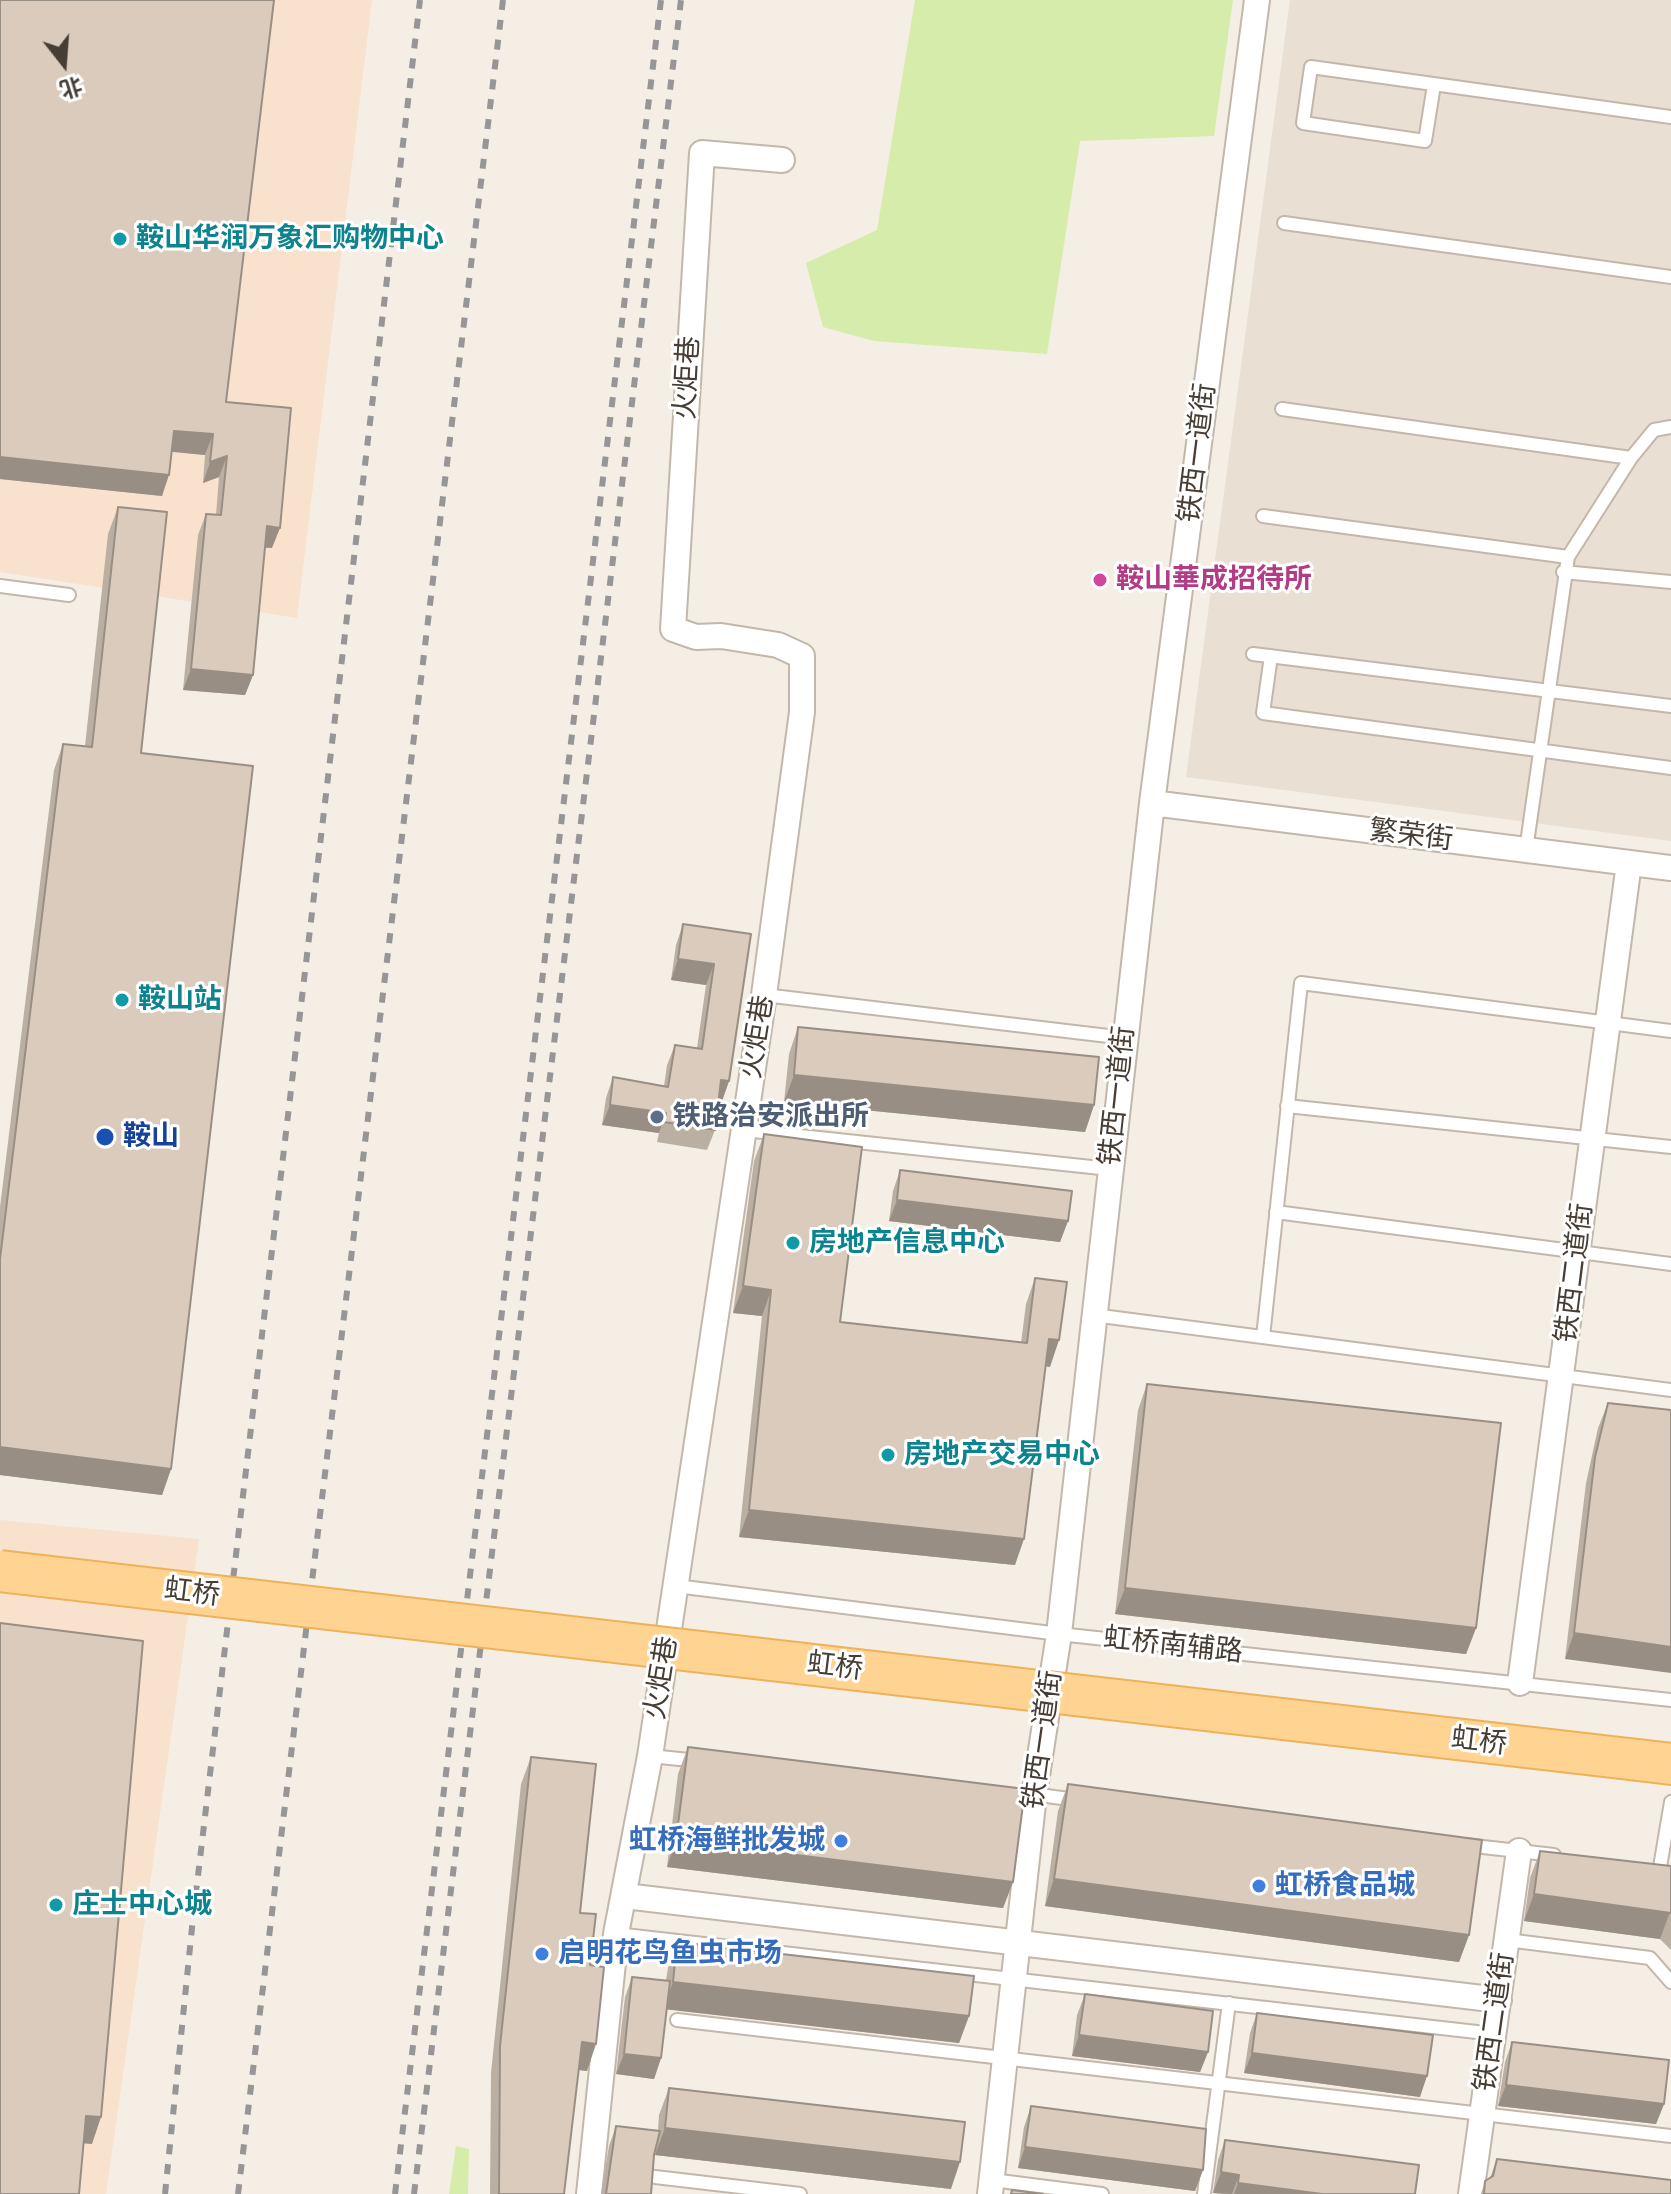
<!DOCTYPE html>
<html>
<head>
<meta charset="utf-8">
<style>
  body { margin:0 }
  #map { position:relative; width:1671px; height:2194px; overflow:hidden; background:#f4eee5; font-family:Arial,"Noto Sans SC",sans-serif }
  canvas { display:block }
  .north { position:absolute; left:24px; top:24px; width:80px; height:80px; -webkit-text-stroke:6px #fff; paint-order:stroke; rotate:163deg; font-size:22px; font-weight:700; line-height:32px; text-align:center; color:#473d34 }
  .north::after { content:''; display:block; margin:auto; width:28px; height:36px; background:#473d34; clip-path:polygon(50% 0,100% 100%,50% 72%,0 100%) }
</style>
</head>
<body>
<div id="map">
<canvas width="1671" height="2194"></canvas>
<div class="north">北</div>
</div>
<script>
const ctx = document.querySelector('canvas').getContext('2d');
ctx.lineJoin = 'round';
function fill(path, color) { ctx.fillStyle = color; ctx.fill(path, 'evenodd'); }
const poly = rows => new Path2D(rows.map(r => 'M' + r).join(''));
function trace(path, color, width, dash) { ctx.strokeStyle = color; ctx.lineWidth = width; ctx.lineCap = dash ? 'butt' : 'round'; ctx.setLineDash(dash || []); ctx.stroke(path); }
function label(font, color, halo, rows, align = 'center') {
  ctx.font = font + ' Arial,"Noto Sans SC",sans-serif'; ctx.lineWidth = 6; ctx.setLineDash([]); ctx.textBaseline = 'middle'; ctx.strokeStyle = halo; ctx.fillStyle = color; for (const [text, x, y, turn = 0] of rows) {
    ctx.save(); ctx.translate(x, y); ctx.rotate((+turn || 0) * Math.PI / 180); ctx.textAlign = isNaN(turn) ? turn : align; if (halo) ctx.strokeText(text, 0, 0); ctx.fillText(text, 0, 0); ctx.restore();
  }
}
fill(poly([
  [1290,0,1671,0,1671,841,1186,777]
]), '#e9dfd2');
fill(poly([
  [0,0,372,0,297,618,0,572],
  [0,1520,199,1539,106,2194,0,2194]
]), '#f8e2ce');
fill(poly([
  [915,0,1233,0,1214,136,1080,141,1047,354,874,341,823,327,806,263,877,230],
  [456,2146,469,2149,468,2194,449,2194]
]), '#d6ecaa');
const service = poly([
  [1434,85,1425,141,1303,123,1311,67,1671,117],
  [1284,223,1671,277],
  [1282,409,1631,458],
  [1263,516,1568,557],
  [1563,572,1671,582],
  [0,586,69,595],
  [1253,654,1671,706],
  [1271,656,1263,713,1671,768],
  [1526,850,1568,557,1631,458,1654,430,1671,427],
  [764,995,1125,1038],
  [1287,1106,1671,1147],
  [744,1130,1110,1169],
  [1276,1212,1671,1264],
  [1093,1315,1671,1390],
  [1263,1337,1301,983,1671,1031],
  [676,1586,1059,1634,1671,1700],
  [650,1756,699,1761],
  [1031,1794,1077,1800],
  [1465,1845,1554,1855],
  [1660,1867,1671,1802],
  [616,1934,1494,2034],
  [1507,1940,1650,1958,1671,1982],
  [677,2020,1671,2136],
  [655,2177,800,2194],
  [992,2180,1102,2194],
  [1204,2194,1229,2003]
]);
const minor = poly([
  [1152,803,1671,868],
  [1520,1683,1629,863],
  [625,1896,1499,2000],
  [589,2194,616,1934,650,1756,764,995,802,712,802,656,778,645,721,636,696,637,673,629,702,153,782,160],
  [990,2194,1034,1795,1059,1634,1152,803,1257,0],
  [1471,2194,1519,1851]
]);
const primary = poly([
  [1638,1760,1671,1764]
]);
trace(service, '#c3b7aa', 16);
trace(minor, '#c3b7aa', 28);
trace(primary, '#efb159', 44);
trace(service, '#fff', 12);
trace(minor, '#fff', 24);
trace(primary, '#ffd493', 40);
trace(poly([
  [165,2194,193,1918,420,0],
  [238,2194,503,0],
  [395,2194,661,0],
  [414,2194,681,0]
]), '#969696', 6, [10, 10]);
const primaryBridge = poly([
  [0,1571,1638,1760]
]);
trace(primaryBridge, '#efb159', 44, []);
trace(primaryBridge, '#ffd493', 40);
fill(poly([
  [0,0,226,402,272,548,265,548,253,675,245,695,183,690,198,535,206,514,216,515,219,477,203,483,205,455,172,452,162,496,0,479],
  [118,507,141,753,171,1469,162,1495,0,1475,0,1207,54,770,63,744,85,746,108,534],
  [683,924,751,934,729,1081,722,1101,718,1101,715,1130,707,1150,657,1142,659,1133,602,1125,606,1098,613,1077,664,1086,667,1065,675,1045,697,1048,706,985,671,980,676,945],
  [798,1027,1094,1105,1085,1132,784,1102,789,1054],
  [764,1134,840,1322,1021,1343,1026,1304,1035,1278,1050,1367,1045,1366,1015,1565,739,1537,762,1316,733,1313,754,1161],
  [900,1170,1068,1221,1060,1242,889,1221,893,1191],
  [1147,1384,1476,1628,1466,1654,1115,1614,1138,1410],
  [1608,1403,1671,1410,1565,1659,1586,1483,1598,1428],
  [688,1747,1013,1882,1003,1908,667,1867,678,1774],
  [531,1757,580,1913,590,1965,587,2071,579,2070,564,2194,490,2194,491,2073,521,1784],
  [1068,1784,1469,1935,1459,1962,1045,1906,1058,1811],
  [1540,1851,1671,1866,1671,1950,1660,1939,1524,1921,1530,1878],
  [677,1942,969,2016,959,2043,667,2009,661,2058,654,2079,616,2074,625,1997,632,1977,666,1980,668,1968],
  [1085,1994,1208,2052,1200,2072,1072,2056,1077,2015],
  [1257,2013,1420,2097,1244,2073,1250,2033],
  [1512,2042,1664,2104,1656,2124,1498,2106,1505,2062],
  [669,2088,951,2189,655,2155,656,2147,654,2155,651,2194,601,2194,609,2146,616,2126,658,2130,659,2115],
  [1031,2106,1203,2170,1195,2191,1018,2168,1024,2127],
  [1225,2140,1415,2194,1222,2194,1213,2193,1218,2160],
  [1497,2159,1671,2194,1481,2194,1485,2181,1490,2178]
]), '#bbafa2');
fill(poly([
  [174,431,213,434,205,455,166,451],
  [227,456,219,477,203,483,210,462],
  [0,457,169,475,162,496,0,479],
  [267,526,280,528,272,548,259,547],
  [191,669,253,675,245,695,183,690],
  [678,959,714,964,706,985,671,980],
  [794,1075,1094,1105,1085,1132,784,1102],
  [721,1080,729,1081,722,1101,713,1100],
  [610,1105,666,1113,659,1133,602,1125],
  [897,1200,1068,1221,1060,1242,889,1221],
  [743,1286,771,1290,762,1316,733,1313],
  [1049,1339,1059,1340,1050,1367,1039,1365],
  [0,1447,171,1469,162,1495,0,1475],
  [749,1510,1024,1539,1015,1565,739,1537],
  [1125,1588,1476,1628,1466,1654,1115,1614],
  [1574,1633,1671,1647,1671,1673,1565,1659],
  [676,1840,1013,1882,1003,1908,667,1867],
  [1054,1879,1469,1935,1459,1962,1045,1906],
  [1534,1894,1670,1912,1660,1939,1524,1921],
  [673,1982,969,2016,959,2043,663,2009],
  [1079,2035,1208,2052,1200,2072,1072,2056],
  [582,2042,596,2044,587,2071,572,2069],
  [1252,2053,1427,2076,1420,2097,1244,2073],
  [624,2054,661,2058,654,2079,616,2074],
  [1506,2085,1664,2104,1656,2124,1498,2106],
  [86,2116,101,2117,92,2144,77,2143],
  [665,2128,960,2162,951,2189,655,2155],
  [1025,2147,1203,2170,1195,2191,1018,2168],
  [1221,2172,1239,2175,1232,2194,1213,2193],
  [1238,2183,1322,2194,1234,2194]
]), '#998e84');
const building = poly([
  [0,0,274,0,226,402,291,408,280,528,267,526,253,675,191,669,206,514,221,515,227,456,210,462,213,434,174,431,169,475,0,457,0,0],
  [118,507,167,512,141,753,253,766,171,1469,0,1447,0,1259,63,744,92,747,118,507],
  [683,924,751,934,729,1081,721,1080,715,1130,664,1122,666,1113,610,1105,613,1077,668,1087,675,1045,702,1049,714,964,678,959,683,924],
  [798,1027,1099,1057,1094,1105,794,1075,798,1027],
  [764,1134,862,1147,840,1322,1027,1343,1035,1278,1067,1282,1059,1340,1049,1339,1024,1539,749,1510,771,1290,743,1286,764,1134],
  [900,1170,1072,1191,1068,1221,897,1200,900,1170],
  [1147,1384,1501,1423,1476,1628,1125,1588,1147,1384],
  [1608,1403,1671,1410,1671,1647,1574,1633,1595,1457,1608,1403],
  [0,1623,143,1641,101,2117,86,2116,79,2194,0,2194,0,1623],
  [688,1747,1025,1789,1013,1882,676,1840,688,1747],
  [531,1757,596,1764,580,1913,596,1914,590,1965,604,1967,596,2044,582,2042,564,2194,499,2194,500,2046,531,1757],
  [1068,1784,1482,1840,1469,1935,1054,1879,1068,1784],
  [1540,1851,1671,1866,1671,1913,1534,1894,1540,1851],
  [677,1942,974,1976,969,2016,673,1982,677,1942],
  [632,1977,670,1981,661,2058,624,2054,632,1977],
  [1085,1994,1213,2011,1208,2052,1079,2035,1085,1994],
  [1257,2013,1433,2035,1427,2076,1252,2053,1257,2013],
  [1512,2042,1669,2060,1664,2104,1506,2085,1512,2042],
  [669,2088,965,2122,960,2162,665,2128,669,2088],
  [1031,2106,1206,2129,1203,2170,1025,2147,1031,2106],
  [616,2126,660,2131,654,2155,651,2194,606,2194,616,2126],
  [1225,2140,1419,2165,1415,2194,1322,2194,1238,2183,1239,2175,1221,2172,1225,2140],
  [1497,2159,1671,2180,1671,2194,1484,2194,1485,2181,1493,2176,1497,2159],
  [1012,2190,1043,2194,1011,2194,1012,2190]
]);
fill(building, '#dacbbc');
trace(building, '#998e84', 2);
for (const [x, y, r, color] of [
  [120,239,8,"#0f9aa8"],
  [1100,580,8,"#d1479c"],
  [122,1000,8,"#0f9aa8"],
  [657,1117,8,"#5c6f8a"],
  [105,1137,10,"#1a4fb4"],
  [793,1243,8,"#0f9aa8"],
  [888,1455,8,"#0f9aa8"],
  [841,1841,8,"#3f7fe0"],
  [1259,1886,8,"#3f7fe0"],
  [56,1905,8,"#0f9aa8"],
  [542,1954,8,"#3f7fe0"]
]) { const dot = new Path2D(); dot.arc(x, y, r, 0, 2 * Math.PI); ctx.fillStyle = color; ctx.fill(dot); trace(dot, '#fff', 3); }
label('bold 28px', '#0d838f', '#fff', [
  ["鞍山华润万象汇购物中心",136,239],
  ["鞍山站",138,1000],
  ["房地产信息中心",809,1243],
  ["房地产交易中心",904,1455],
  ["庄士中心城",72,1905]
], 'left');
label('28px', '#473d34', '#fff', [
  ["火炬巷",688,378,-87],
  ["铁西一道街",1198,453,-83],
  ["繁荣街",1411,836,7],
  ["火炬巷",758,1037,-81],
  ["铁西一道街",1118,1096,-84],
  ["铁西二道街",1575,1273,-83],
  ["虹桥",192,1593,7],
  ["虹桥南辅路",1173,1646,6],
  ["虹桥",835,1667,7],
  ["火炬巷",662,1678,-81],
  ["铁西一道街",1043,1740,-82],
  ["虹桥",1479,1742,7],
  ["铁西二道街",1495,2022,-82]
]);
label('bold 28px', '#b23c85', '#fff', [
  ["鞍山華成招待所",1116,580]
], 'left');
label('bold 28px', '#4e5e75', '#fff', [
  ["铁路治安派出所",673,1117]
], 'left');
label('bold 28px', '#164399', '#fff', [
  ["鞍山",123,1137]
], 'left');
label('bold 28px', '#366cbe', '#fff', [
  ["虹桥海鲜批发城",825,1841,"right"],
  ["虹桥食品城",1275,1886],
  ["启明花鸟鱼虫市场",558,1954]
], 'left');
</script>
</body>
</html>
